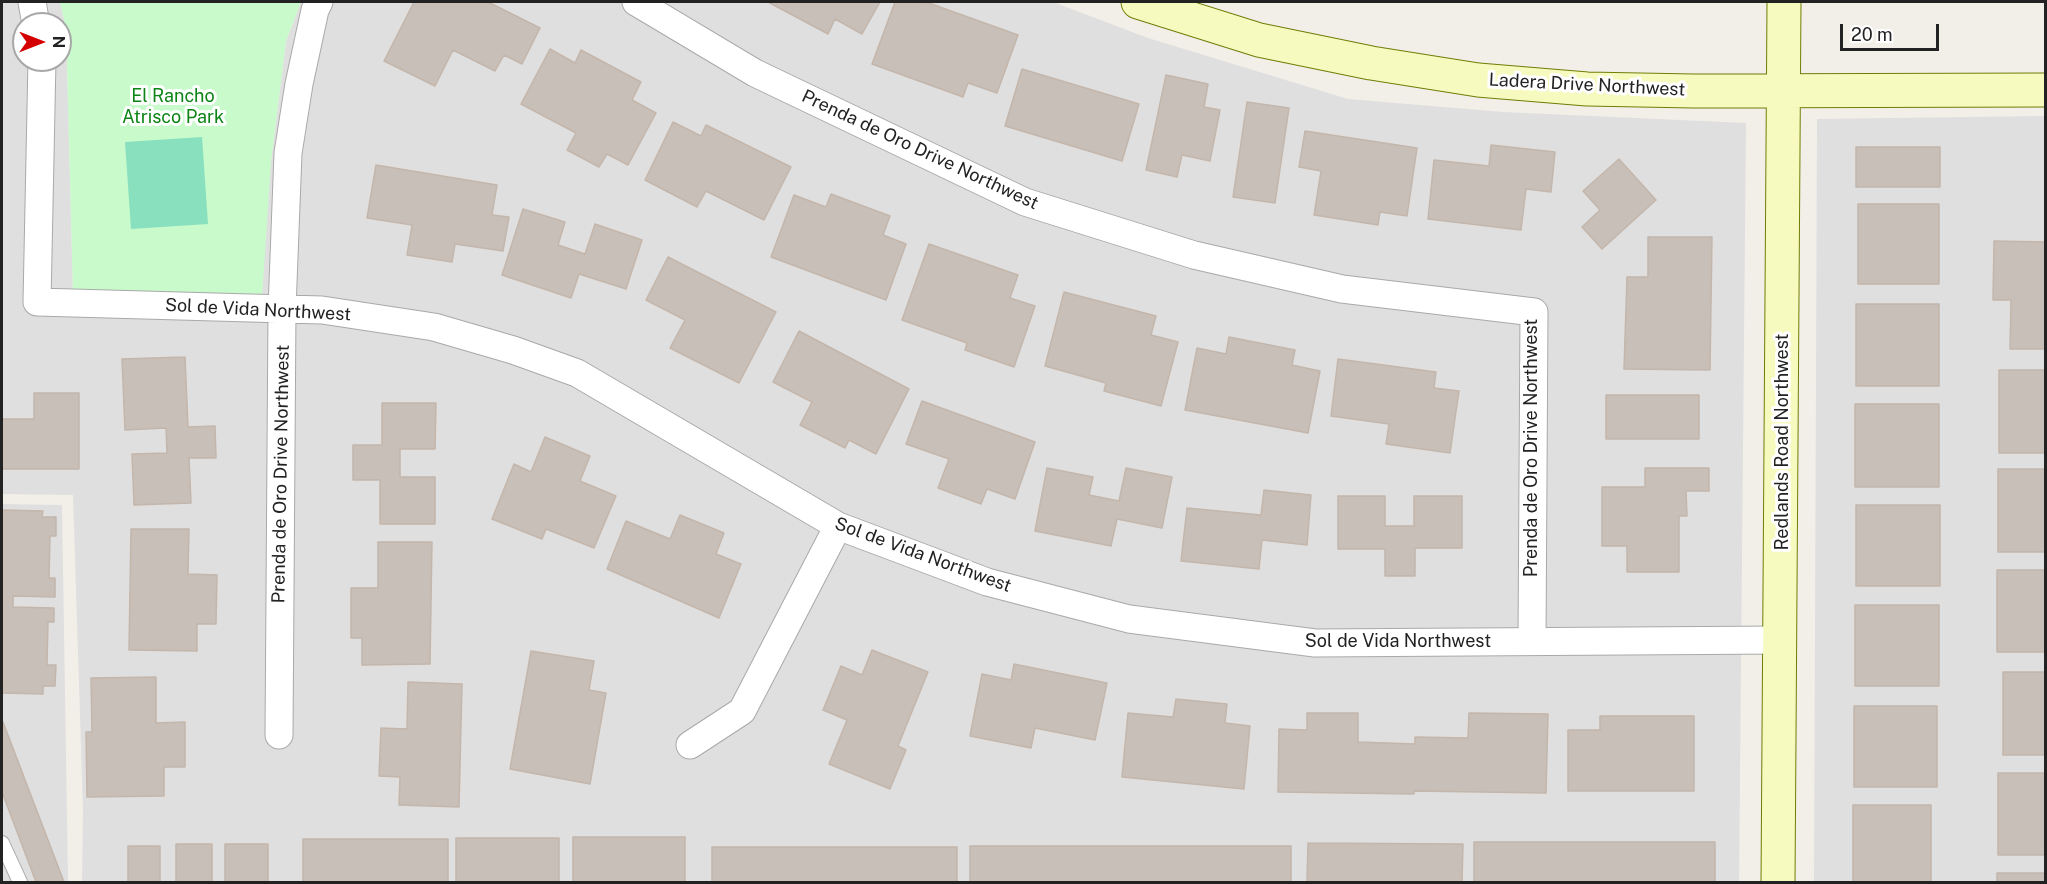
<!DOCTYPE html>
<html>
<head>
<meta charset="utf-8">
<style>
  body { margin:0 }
  #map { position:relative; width:2047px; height:884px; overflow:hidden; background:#f2efe9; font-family:"Public Sans",sans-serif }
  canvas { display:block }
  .frame { position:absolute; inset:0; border:3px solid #222; pointer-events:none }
  .north { position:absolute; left:12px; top:12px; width:60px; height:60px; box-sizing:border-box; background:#fff; border:2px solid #a7a7a7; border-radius:50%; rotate:90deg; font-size:16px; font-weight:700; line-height:24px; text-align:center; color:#222 }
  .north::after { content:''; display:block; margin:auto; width:21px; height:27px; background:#d40000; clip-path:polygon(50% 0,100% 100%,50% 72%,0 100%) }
  .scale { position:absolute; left:1840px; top:24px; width:99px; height:27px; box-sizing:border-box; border:3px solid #222; border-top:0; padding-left:8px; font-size:18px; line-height:21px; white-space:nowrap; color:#222; -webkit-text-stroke:4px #fff; paint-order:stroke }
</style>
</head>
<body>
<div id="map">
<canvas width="2047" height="884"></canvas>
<div class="frame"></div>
<div class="north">N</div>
<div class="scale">20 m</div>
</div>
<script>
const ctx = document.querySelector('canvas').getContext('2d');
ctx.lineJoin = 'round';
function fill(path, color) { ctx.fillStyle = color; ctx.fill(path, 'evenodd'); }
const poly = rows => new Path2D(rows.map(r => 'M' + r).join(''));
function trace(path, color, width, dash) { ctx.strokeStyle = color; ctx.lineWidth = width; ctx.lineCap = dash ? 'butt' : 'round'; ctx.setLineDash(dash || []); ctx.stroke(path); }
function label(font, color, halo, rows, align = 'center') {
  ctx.font = font + ' "Public Sans",sans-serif'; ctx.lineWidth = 6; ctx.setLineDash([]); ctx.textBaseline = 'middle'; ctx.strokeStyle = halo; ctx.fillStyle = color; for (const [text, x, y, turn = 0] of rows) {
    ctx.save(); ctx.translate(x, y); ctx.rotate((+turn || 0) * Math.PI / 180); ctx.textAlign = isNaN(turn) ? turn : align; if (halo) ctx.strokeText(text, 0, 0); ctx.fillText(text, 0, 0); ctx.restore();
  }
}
fill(poly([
  [2,2,60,2,66,28,73,293,271,162,286,41,301,2,1053,2,1148,38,1348,99,1503,112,1746,123,1739,882,82,882,83,810,73,495,2,494],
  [24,24,60,24,60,60,24,60],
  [2045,116,2045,882,1814,882,1817,119],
  [2,504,62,505,68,882,2,882]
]), '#e0dfdf');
fill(poly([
  [60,2,301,2,286,41,271,162,262,298,73,293,66,28]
]), '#c8facc');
fill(poly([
  [202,137,208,224,131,229,125,142]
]), '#88e0be');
const building = poly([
  [414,2,488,2,540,28,522,64,504,55,495,71,453,50,435,86,384,61,414,2],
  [768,2,880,2,862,34,835,19,828,34,768,2],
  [895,2,926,2,1018,35,997,93,968,83,963,97,872,64,895,2],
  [550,49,575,63,581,50,641,82,632,100,656,113,628,165,607,154,599,167,567,150,576,133,521,104,550,49],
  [1022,69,1139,104,1122,161,1005,126,1022,69],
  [1166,75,1208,84,1204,107,1220,110,1210,161,1182,155,1177,177,1146,170,1166,75],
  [1247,102,1289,108,1275,203,1233,197,1247,102],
  [673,122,701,136,706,125,791,167,764,220,706,191,697,207,645,180,673,122],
  [1305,131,1417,148,1407,216,1380,212,1378,225,1314,215,1321,171,1299,167,1305,131],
  [1491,145,1555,152,1551,192,1526,189,1521,230,1428,219,1434,160,1489,166,1491,145],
  [1856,147,1940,147,1940,187,1856,187,1856,147],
  [1619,159,1656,200,1602,249,1582,227,1600,210,1583,191,1619,159],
  [376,165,497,185,492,215,509,217,503,251,455,244,452,262,407,255,412,225,367,218,376,165],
  [831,194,890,216,883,235,906,244,886,300,771,257,794,195,826,207,831,194],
  [1858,204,1939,204,1939,284,1858,284,1858,204],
  [523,209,565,222,558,245,585,254,595,224,642,240,626,289,579,274,571,298,502,275,523,209],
  [1648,237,1712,237,1710,370,1624,369,1627,277,1648,277,1648,237],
  [1994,241,2046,242,2046,349,2010,349,2011,300,1993,300,1994,241],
  [929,244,1018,275,1010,298,1035,306,1014,367,965,350,967,343,902,320,929,244],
  [668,257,776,312,739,383,670,348,685,320,646,300,668,257],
  [1064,292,1156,316,1151,335,1178,342,1161,406,1104,391,1106,383,1045,366,1064,292],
  [1856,304,1939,304,1939,386,1856,386,1856,304],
  [799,331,909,389,876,454,849,440,845,448,800,425,812,402,773,382,799,331],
  [1229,337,1295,350,1292,365,1320,371,1308,433,1185,410,1197,348,1226,354,1229,337],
  [185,357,188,427,215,426,216,458,189,458,191,503,134,505,132,454,167,453,166,428,125,430,122,359,185,357],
  [1338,359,1436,372,1434,388,1459,391,1450,453,1386,444,1389,424,1331,416,1338,359],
  [1999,370,2046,370,2046,453,1999,453,1999,370],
  [34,393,79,393,79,469,2,469,2,419,34,419,34,393],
  [1606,395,1699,395,1699,439,1606,439,1606,395],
  [922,401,1035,442,1015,499,987,489,981,504,938,488,949,459,906,444,922,401],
  [382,403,436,403,435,449,400,449,400,477,435,477,435,524,380,524,380,480,353,480,353,445,382,445,382,403],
  [1855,404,1939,404,1939,487,1855,487,1855,404],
  [545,437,590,456,580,481,616,496,594,548,546,529,542,539,492,519,514,464,531,472,545,437],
  [1047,468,1093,477,1089,495,1119,501,1126,468,1172,477,1162,528,1117,519,1111,546,1035,531,1047,468],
  [1645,468,1709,468,1709,491,1686,491,1687,516,1679,516,1679,572,1627,572,1627,546,1602,546,1602,487,1645,487,1645,468],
  [1998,469,2046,469,2046,552,1998,552,1998,469],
  [1264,490,1311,495,1307,545,1262,540,1259,569,1181,561,1187,508,1261,515,1264,490],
  [1338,496,1385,496,1385,526,1414,526,1414,496,1462,496,1462,548,1415,548,1415,576,1385,576,1385,549,1338,549,1338,496],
  [1856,505,1940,505,1940,586,1856,586,1856,505],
  [2,510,43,511,42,517,56,517,56,536,50,536,49,578,55,578,55,597,13,596,13,607,54,608,54,622,48,622,47,665,56,665,55,686,43,686,43,694,2,693,2,510],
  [680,515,724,533,716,554,741,564,719,618,607,569,626,521,670,539,680,515],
  [131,529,189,529,188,574,217,575,216,624,197,624,197,651,129,650,131,529],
  [378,542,432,542,430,664,362,665,362,638,351,638,351,588,378,588,378,542],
  [1997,570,2046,570,2046,652,1997,652,1997,570],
  [1855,605,1939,605,1939,686,1855,686,1855,605],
  [872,650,928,672,898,746,906,750,890,789,829,764,847,720,823,710,841,666,862,675,872,650],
  [531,651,594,661,589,690,606,693,590,784,510,769,531,651],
  [1014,664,1107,683,1095,740,1035,728,1031,748,970,736,982,674,1011,680,1014,664],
  [2003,672,2046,672,2046,755,2003,755,2003,672],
  [156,677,156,723,185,722,185,767,164,767,164,796,87,797,86,732,92,732,91,678,156,677],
  [408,682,462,684,459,807,399,805,400,777,379,776,381,728,407,729,408,682],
  [1176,699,1227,704,1225,723,1250,726,1244,789,1122,777,1128,713,1173,717,1176,699],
  [1854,706,1937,706,1937,787,1854,787,1854,706],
  [1307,713,1358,713,1358,742,1415,744,1415,737,1468,738,1469,713,1548,714,1546,793,1414,791,1414,794,1278,792,1279,729,1307,730,1307,713],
  [1600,716,1694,716,1694,791,1568,791,1568,730,1600,730,1600,716],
  [2,722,3,722,64,882,36,882,2,792,2,722],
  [1998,773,2046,773,2046,855,1998,855,1998,773],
  [1853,805,1931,805,1931,882,1853,882,1853,805],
  [573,837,685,837,685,882,573,882,573,837],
  [456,838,559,838,559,882,456,882,456,838],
  [303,839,448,839,448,882,303,882,303,839],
  [1474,842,1715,842,1715,882,1474,882,1474,842],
  [1308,843,1463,844,1462,882,1307,882,1308,843],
  [176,844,212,844,212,882,176,882,176,844],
  [225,844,268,844,268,882,225,882,225,844],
  [128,846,160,846,160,882,128,882,128,846],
  [970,846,1291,846,1291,882,970,882,970,846],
  [712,847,957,847,957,882,712,882,712,847],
  [1997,873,2046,873,2046,882,1997,882,1997,873]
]);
fill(building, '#c7bfb8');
trace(building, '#c4b6ab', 1.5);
const lane = poly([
  [2,843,20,882]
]);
const street = poly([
  [32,2,36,24],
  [636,2,755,73,1025,202,1194,255,1342,289,1534,312,1532,641],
  [42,60,37,302,322,310,434,327,513,350,577,373,838,526,987,582,1129,619,1315,643,1781,640],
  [279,735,282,309,288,153,299,84,315,10,319,2],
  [690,745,742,711,838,526]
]);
const secondary = poly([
  [1138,2,1259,40,1371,63,1478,80,1587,89,1693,91,2046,90],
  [1778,882,1784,2]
]);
trace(lane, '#a9a9a9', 16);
trace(street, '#a9a9a9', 29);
trace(secondary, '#707d05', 35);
trace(lane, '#fff', 14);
trace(street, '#fff', 27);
trace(secondary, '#f7fabf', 33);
label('18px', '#222', '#fff', [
  ["Ladera Drive Northwest",1587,85,3],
  ["Prenda de Oro Drive Northwest",920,150,25],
  ["Sol de Vida Northwest",258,310,3],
  ["Redlands Road Northwest",1782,442,-90],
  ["Prenda de Oro Drive Northwest",1531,448,-90],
  ["Prenda de Oro Drive Northwest",281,474,-89],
  ["Sol de Vida Northwest",923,555,20],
  ["Sol de Vida Northwest",1398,641]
]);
label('18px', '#0c8416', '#fff', [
  ["El Rancho",173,96],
  ["Atrisco Park",173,117]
]);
</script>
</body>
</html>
